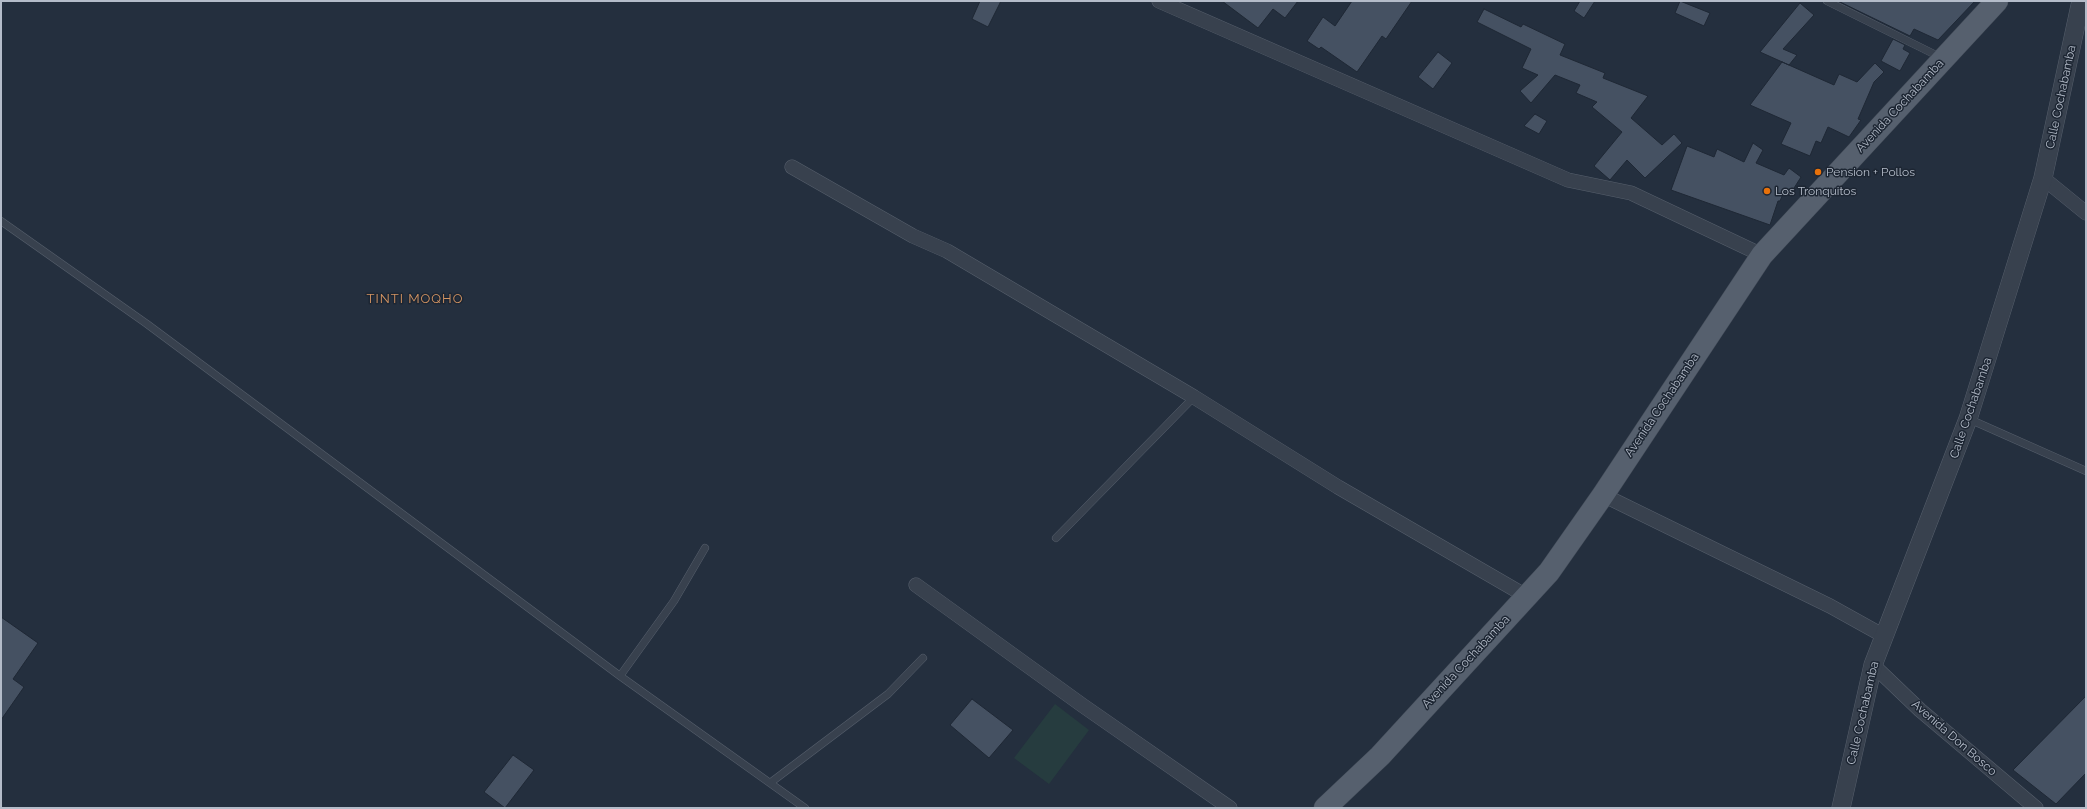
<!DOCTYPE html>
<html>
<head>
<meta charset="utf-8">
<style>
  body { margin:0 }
  #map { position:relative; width:2087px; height:809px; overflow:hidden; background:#242f3e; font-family:Raleway,sans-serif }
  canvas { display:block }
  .frame { position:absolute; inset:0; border:2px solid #b4bcc9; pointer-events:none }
</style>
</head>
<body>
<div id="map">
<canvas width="2087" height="809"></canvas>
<div class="frame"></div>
</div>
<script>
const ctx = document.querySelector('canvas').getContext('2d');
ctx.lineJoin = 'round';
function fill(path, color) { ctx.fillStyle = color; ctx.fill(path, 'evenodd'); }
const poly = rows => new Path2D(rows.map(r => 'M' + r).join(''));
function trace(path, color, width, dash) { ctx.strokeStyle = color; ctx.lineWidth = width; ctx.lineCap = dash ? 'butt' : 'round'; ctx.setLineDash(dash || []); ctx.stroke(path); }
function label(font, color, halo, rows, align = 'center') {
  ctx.font = font + ' Raleway,sans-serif'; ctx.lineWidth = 3; ctx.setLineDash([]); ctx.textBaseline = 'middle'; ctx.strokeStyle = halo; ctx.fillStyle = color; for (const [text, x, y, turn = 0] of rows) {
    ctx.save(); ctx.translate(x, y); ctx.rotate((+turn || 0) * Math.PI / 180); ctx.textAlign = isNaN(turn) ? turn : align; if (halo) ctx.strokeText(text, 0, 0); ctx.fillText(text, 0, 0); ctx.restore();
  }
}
fill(poly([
  [1055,704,1089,730,1049,784,1014,758]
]), '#263c3f');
const building = poly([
  [980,1,1001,1,988,27,972,19,980,1],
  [1222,1,1298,1,1285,18,1273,9,1258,28,1222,1],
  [1352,1,1412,1,1386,39,1382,36,1357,72,1321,47,1319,49,1307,41,1323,17,1335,26,1352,1],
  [1580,1,1595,1,1584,18,1574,11,1580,1],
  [1680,1,1710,13,1704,26,1675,13,1680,1],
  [1838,1,1975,1,1938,40,1914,29,1910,36,1838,1],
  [1800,3,1814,15,1783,49,1797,55,1789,65,1760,52,1800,3],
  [1484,9,1521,27,1523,24,1565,44,1560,55,1605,73,1603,78,1648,96,1631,118,1662,145,1674,134,1682,143,1645,178,1627,160,1610,180,1594,166,1622,132,1592,107,1597,102,1576,93,1580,85,1555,75,1531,103,1520,91,1538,75,1522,68,1531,49,1477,22,1484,9],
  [1893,39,1905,45,1903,49,1910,53,1900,71,1881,61,1893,39],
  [1438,52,1452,63,1433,89,1418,77,1438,52],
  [1782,62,1834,85,1839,74,1857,82,1875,63,1884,72,1874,82,1858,119,1861,120,1849,137,1828,127,1821,143,1816,141,1810,156,1781,144,1791,123,1750,105,1782,62],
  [1535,114,1547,121,1539,134,1524,126,1535,114],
  [1753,143,1763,150,1756,163,1784,175,1789,168,1801,177,1789,196,1784,192,1780,201,1778,201,1770,225,1671,190,1687,146,1714,157,1717,149,1744,162,1753,143],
  [1,617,38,643,13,679,24,687,1,720,1,617],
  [2086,696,2086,773,2056,804,2013,770,2086,696],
  [972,699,1013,730,989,758,950,725,972,699],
  [513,755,534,770,505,808,484,792,513,755]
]);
fill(building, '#455162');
trace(building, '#1f2835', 1);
const service = poly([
  [1827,1,1940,57],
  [1,221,147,324,620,676,805,808],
  [1969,419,2086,471],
  [1056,538,1194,397],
  [620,676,674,601,705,548],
  [770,783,888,694,923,658]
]);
const minor = poly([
  [1159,1,1568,180,1631,193,1762,255],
  [792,167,913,236,947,251,1194,397,1338,487,1526,596],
  [2043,178,2086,213],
  [1603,495,1830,606,1884,636],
  [916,585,1082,705,1230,808],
  [1873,665,1920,710,2036,808]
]);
const tertiary = poly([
  [1841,808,1873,665,1968,419,2043,178,2081,1]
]);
const primary = poly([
  [1325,808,1380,756,1549,572,1603,495,1762,255,1997,1]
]);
trace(service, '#565f6c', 8);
trace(minor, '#565f6c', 15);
trace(tertiary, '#565f6c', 19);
trace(primary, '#414a57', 23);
trace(service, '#38414e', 7);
trace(minor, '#38414e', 14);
trace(tertiary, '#38414e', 18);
trace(primary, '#56606e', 22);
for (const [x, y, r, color] of [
  [1818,172,4,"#e8710a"],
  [1767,191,4,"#e8710a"]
]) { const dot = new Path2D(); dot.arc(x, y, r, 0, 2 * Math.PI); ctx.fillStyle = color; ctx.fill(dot); trace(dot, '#1d2633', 1.5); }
label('12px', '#b4bcc9', '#1d2633', [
  ["Calle Cochabamba",2061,97,-78],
  ["Avenida Cochabamba",1900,106,-47],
  ["Avenida Cochabamba",1662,405,-56],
  ["Calle Cochabamba",1971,408,-71],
  ["Avenida Cochabamba",1466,662,-47],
  ["Calle Cochabamba",1863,713,-77],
  ["Avenida Don Bosco",1954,738,41]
]);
label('12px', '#b4bcc9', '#1d2633', [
  ["Pension + Pollos",1826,172],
  ["Los Tronquitos",1775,191]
], 'left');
ctx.letterSpacing = '1px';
label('13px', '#d59563', '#1d2633', [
  ["TINTI MOQHO",415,299]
]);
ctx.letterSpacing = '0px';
</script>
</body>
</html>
